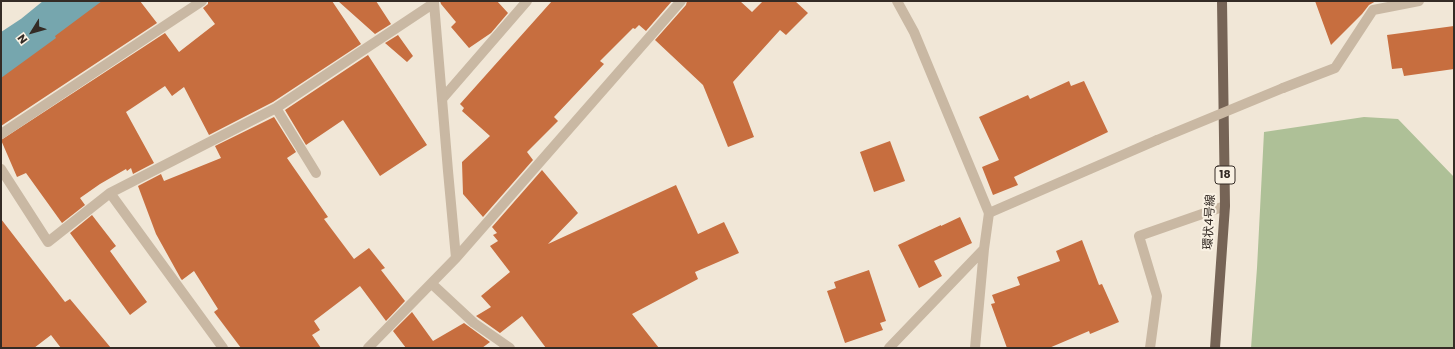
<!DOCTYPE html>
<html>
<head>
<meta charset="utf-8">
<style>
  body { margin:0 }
  #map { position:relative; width:1455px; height:349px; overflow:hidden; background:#f1e7d7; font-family:Poppins,sans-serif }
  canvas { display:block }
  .frame { position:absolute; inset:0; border:2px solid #342b25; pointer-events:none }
  .north { position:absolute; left:12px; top:12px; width:40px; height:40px; -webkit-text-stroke:3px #f9f1e3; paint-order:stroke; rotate:233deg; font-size:11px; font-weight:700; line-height:16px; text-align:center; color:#342b25 }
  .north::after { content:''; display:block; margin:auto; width:14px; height:18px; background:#342b25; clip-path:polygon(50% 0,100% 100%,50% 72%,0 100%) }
</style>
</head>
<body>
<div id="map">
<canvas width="1455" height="349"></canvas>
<div class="frame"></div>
<div class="north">N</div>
</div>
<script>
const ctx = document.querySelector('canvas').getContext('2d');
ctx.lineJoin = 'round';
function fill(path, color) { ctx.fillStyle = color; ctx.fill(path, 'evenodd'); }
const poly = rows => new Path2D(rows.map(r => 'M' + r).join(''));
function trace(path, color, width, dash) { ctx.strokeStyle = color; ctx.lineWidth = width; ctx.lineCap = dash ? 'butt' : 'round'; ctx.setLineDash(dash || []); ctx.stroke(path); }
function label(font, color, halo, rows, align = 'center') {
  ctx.font = font + ' Poppins,"Noto Sans JP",sans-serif'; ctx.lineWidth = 4; ctx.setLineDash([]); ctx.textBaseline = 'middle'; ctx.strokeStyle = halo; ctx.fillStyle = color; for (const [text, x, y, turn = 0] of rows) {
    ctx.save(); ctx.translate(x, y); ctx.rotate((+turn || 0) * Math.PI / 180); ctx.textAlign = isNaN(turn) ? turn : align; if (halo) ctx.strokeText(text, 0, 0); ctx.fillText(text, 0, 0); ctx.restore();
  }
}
fill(poly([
  [1364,117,1398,119,1454,177,1454,348,1251,348,1257,268,1264,132]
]), '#aec097');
trace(poly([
  [1,64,37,40,85,1]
]), '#76a6ae', 53);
fill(poly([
  [102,1,140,1,157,23,1,126,1,78,56,38,55,36],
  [208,1,332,1,361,44,273,102,209,135,184,87,172,96,165,86,126,112,154,163,133,174,131,168,127,171,126,169,100,184,80,198,85,205,62,223,26,173,17,177,1,140,165,33,179,52,215,24,203,8,208,4],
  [338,1,376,1,391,24,375,34],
  [440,1,497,1,508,13,491,33,469,48,451,27,456,22,441,4],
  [552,1,672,1,646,31,639,25,635,29,633,28,600,61,604,64,554,117,558,121,527,152,533,160,483,217,463,194,462,162,490,136,462,111,464,108,460,104],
  [687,1,740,1,752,12,763,1,795,1,808,13,786,35,780,30,733,82,754,137,728,147,703,85,655,40,686,5],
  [1315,1,1376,1,1369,5,1362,14,1331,45],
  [1454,26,1454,69,1404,76,1402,68,1392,69,1387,35],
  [398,35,413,56,407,62,385,43],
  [368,55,427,145,380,176,343,120,306,145,285,110],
  [1069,81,1071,86,1084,81,1108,132,1014,177,1018,185,993,195,982,167,999,160,979,117,1028,95,1030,99],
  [274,117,296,152,287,158,328,217,324,219,354,259,369,248,385,268,381,270,405,301,386,321,360,286,314,321,320,330,312,335,321,348,241,348,214,312,218,309,194,271,182,280,181,279,156,234,138,186,161,174,164,181,221,158,215,146],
  [890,141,905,181,874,192,860,152],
  [542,170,578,213,548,244,676,185,698,234,724,222,739,253,695,272,698,279,632,314,659,348,546,348,522,316,500,333,476,316,491,307,481,296,510,272,490,246,498,241,493,235,497,233,492,227],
  [92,215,116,246,110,251,147,302,130,315,70,233],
  [960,217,972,243,934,261,942,276,919,288,898,245,941,225,941,226],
  [1,219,65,302,70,299,111,348,61,348,51,335,34,348,1,348],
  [1082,240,1099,285,1102,284,1119,322,1090,334,1089,331,1049,348,1007,348,991,304,995,303,992,295,1020,285,1017,277,1060,261,1056,251],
  [869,270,886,321,880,323,883,330,845,343,827,291,836,288,834,282],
  [412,312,433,341,464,323,490,342,482,348,406,348,393,331]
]), '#c76e3f');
trace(poly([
  [442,99,527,1],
  [889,348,984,249,989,213],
  [975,348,984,249]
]), '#c9b8a3', 10);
trace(poly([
  [433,1,434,3,448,171,456,258],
  [897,1,914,32,989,213,1157,140],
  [1283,88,1335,68,1373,10,1419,1],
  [276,108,316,173],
  [1,134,202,1],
  [1,169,48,242,110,193,276,108,434,3,434,1],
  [110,193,223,348],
  [432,284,474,323,510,348],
  [368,348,456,258,681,1],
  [1150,348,1157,296,1139,236,1225,206]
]), '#c9b8a3', 10);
trace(poly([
  [1215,348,1225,206,1222,1]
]), '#766456', 10);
trace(poly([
  [1157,140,1283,88]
]), '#c9b8a3', 10);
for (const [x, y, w] of [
  [1225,175,20]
]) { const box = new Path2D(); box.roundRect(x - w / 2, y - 9, w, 18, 3); ctx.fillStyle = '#f9f1e3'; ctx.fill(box); trace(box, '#342b25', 1); }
label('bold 11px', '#342b25', null, [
  ["18",1225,175]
]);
label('12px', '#342b25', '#f9f1e3', [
  ["環状4号線",1210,222,-87]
]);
</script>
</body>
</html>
